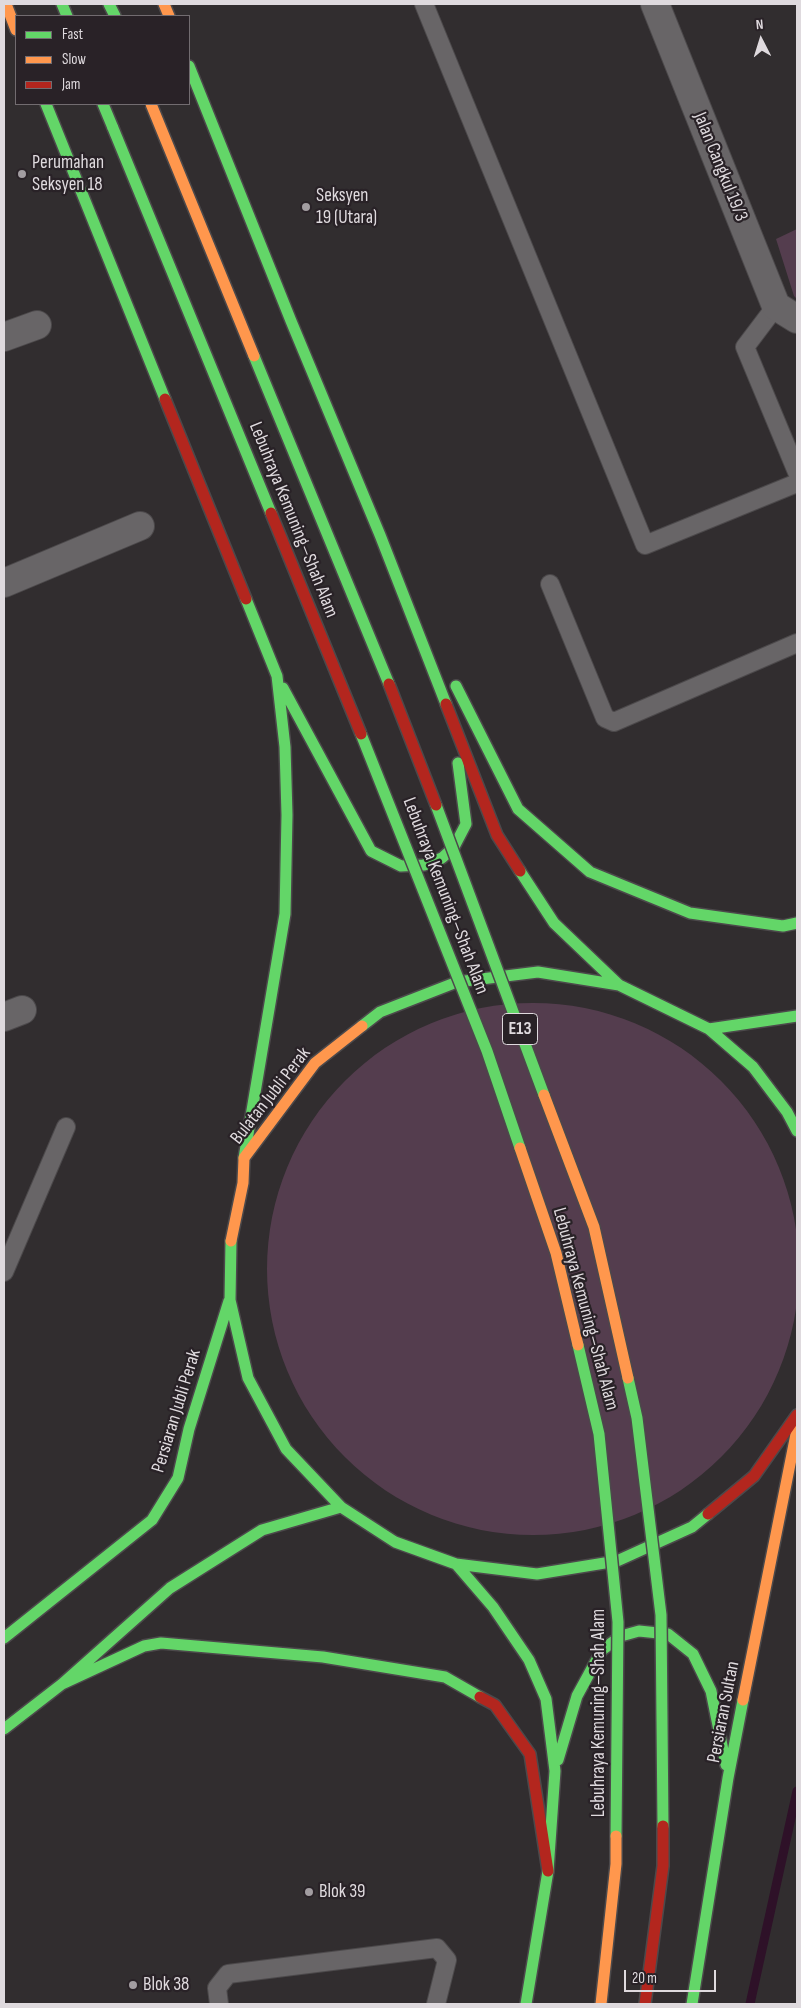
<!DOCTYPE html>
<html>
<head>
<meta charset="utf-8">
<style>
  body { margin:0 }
  #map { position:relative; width:801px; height:2008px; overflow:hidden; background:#312d2f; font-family:"Sofia Sans Condensed",sans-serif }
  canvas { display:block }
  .frame { position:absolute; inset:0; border:5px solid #dfdade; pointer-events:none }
  .legend { position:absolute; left:15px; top:15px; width:175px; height:90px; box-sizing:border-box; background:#292227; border:1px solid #726c70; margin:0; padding:6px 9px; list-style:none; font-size:15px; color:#dfdade }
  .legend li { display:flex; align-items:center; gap:10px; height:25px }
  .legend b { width:25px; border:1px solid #726c70 }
  .north { position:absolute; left:736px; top:15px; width:50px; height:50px; -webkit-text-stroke:4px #292227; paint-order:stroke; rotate:355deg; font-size:14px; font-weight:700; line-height:20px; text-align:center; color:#dfdade }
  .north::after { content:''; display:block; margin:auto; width:18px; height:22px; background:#dfdade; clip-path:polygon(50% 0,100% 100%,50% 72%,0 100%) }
  .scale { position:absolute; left:624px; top:1970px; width:92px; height:22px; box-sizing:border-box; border:2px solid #dfdade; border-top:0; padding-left:6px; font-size:15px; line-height:18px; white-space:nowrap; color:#dfdade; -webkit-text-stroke:4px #292227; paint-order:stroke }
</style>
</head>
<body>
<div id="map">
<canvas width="801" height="2008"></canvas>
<div class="frame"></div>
<ul class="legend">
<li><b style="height:6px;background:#63d668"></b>Fast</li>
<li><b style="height:6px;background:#ff974d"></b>Slow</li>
<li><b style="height:6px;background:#b3261e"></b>Jam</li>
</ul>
<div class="north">N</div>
<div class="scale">20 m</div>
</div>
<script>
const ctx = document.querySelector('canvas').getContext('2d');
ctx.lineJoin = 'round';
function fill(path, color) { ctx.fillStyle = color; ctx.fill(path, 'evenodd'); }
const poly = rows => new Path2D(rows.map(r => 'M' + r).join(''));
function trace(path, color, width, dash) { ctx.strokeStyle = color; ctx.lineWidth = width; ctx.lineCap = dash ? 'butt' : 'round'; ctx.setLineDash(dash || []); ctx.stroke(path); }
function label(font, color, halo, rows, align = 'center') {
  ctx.font = font + ' "Sofia Sans Condensed",sans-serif'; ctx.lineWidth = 4.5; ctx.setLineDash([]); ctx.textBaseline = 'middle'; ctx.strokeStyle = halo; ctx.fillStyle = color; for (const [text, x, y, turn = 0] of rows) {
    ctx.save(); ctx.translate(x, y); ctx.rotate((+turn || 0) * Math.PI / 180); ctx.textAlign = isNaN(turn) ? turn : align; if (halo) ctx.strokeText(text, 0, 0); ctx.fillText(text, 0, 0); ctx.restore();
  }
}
fill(poly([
  [797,229,797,299,794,296,776,239],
  '267 1269a266 266 0 1 1 532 0a266 266 0 1 1-532 0Z'
]), '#543d4e');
trace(poly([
  [750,2004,797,1791]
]), '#2e1128', 9);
const lane = poly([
  [424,4,645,545,797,483],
  [776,306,745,347,797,472],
  [550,584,605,718,614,722,797,643],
  [4,1272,66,1127],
  [219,2004,217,1988,228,1974,437,1948,447,1960,436,2004]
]);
const street = poly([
  [655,4,776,306,797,319],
  [4,337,37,325],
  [4,583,140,526],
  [4,1017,22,1010]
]);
const fast = poly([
  [62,4,67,16],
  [109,4,115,16],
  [189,66,291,321,380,535,446,704],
  [46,104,165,399],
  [103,104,113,128],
  [456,686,518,809,590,872,690,913,783,926,797,923],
  [283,688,371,851,401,866,424,865,442,858,454,847,466,824,458,763],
  [520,871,554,923,619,985],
  [362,1026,380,1012,457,982,538,972,619,985,709,1029,753,1067,787,1112,797,1131],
  [709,1029,797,1016],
  [244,1158,285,914,287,815,285,747,277,676,246,599],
  [231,1241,230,1300,248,1378,286,1449,341,1507,395,1542,456,1564,537,1574,617,1561,692,1527,708,1514],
  [456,1564,493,1607,529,1660,546,1699,555,1771,548,1871,526,2004],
  [4,1638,152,1520,178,1478,189,1429,229,1301],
  [62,1684,144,1646,161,1643,323,1657,445,1677,480,1697],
  [4,1729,62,1684,170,1588,262,1530,341,1507],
  [558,1760,577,1696,602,1650,621,1636,639,1631,668,1634,693,1654,711,1691,726,1765],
  [692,2004,728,1778,743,1700]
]);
const slow = poly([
  [6,4,16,30],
  [164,4,169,16],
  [231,1241,243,1183,244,1158,315,1063,362,1026],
  [743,1700,797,1429]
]);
const jam = poly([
  [165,399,246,599],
  [446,704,497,835,520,871],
  [708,1514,754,1476,797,1415],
  [480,1697,495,1705,530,1754,548,1871]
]);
trace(lane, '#4c494b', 20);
trace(street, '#4c494b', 30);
trace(fast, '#4c494b', 14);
trace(slow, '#4c494b', 14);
trace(jam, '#4c494b', 14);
trace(lane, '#686567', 18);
trace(street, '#686567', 28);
trace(fast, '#63d668', 11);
trace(slow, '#ff974d', 11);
trace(jam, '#b3261e', 11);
const fastBridge = poly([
  [113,128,271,513],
  [254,356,389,684],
  [361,734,487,1051,520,1148],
  [436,805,544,1095],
  [578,1345,599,1434,618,1622,616,1836],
  [628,1378,637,1418,661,1615,663,1826]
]);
const slowBridge = poly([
  [151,104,254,356],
  [544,1095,594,1227,628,1378],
  [520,1148,556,1253,578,1345],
  [601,2004,616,1864,616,1836]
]);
const jamBridge = poly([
  [271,513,361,734],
  [389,684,436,805],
  [645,2004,663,1866,663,1826]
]);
trace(fastBridge, '#4c494b', 14, []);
trace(slowBridge, '#4c494b', 14, []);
trace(jamBridge, '#4c494b', 14, []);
trace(fastBridge, '#63d668', 11);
trace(slowBridge, '#ff974d', 11);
trace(jamBridge, '#b3261e', 11);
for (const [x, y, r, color] of [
  [22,174,5,"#a29da1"],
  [306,207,5,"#a29da1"],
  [309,1892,5,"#a29da1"],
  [133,1985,5,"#a29da1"]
]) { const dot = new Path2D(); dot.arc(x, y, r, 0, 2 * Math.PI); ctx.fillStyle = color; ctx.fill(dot); trace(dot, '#292227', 2); }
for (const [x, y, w] of [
  [520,1029,35]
]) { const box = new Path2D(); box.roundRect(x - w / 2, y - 15.5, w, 31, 4); ctx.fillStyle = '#292227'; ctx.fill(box); trace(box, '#dfdade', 1); }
label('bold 18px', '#dfdade', null, [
  ["E13",520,1029]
]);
label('19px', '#dfdade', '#292227', [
  ["Perumahan",32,163],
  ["Seksyen 18",32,185],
  ["Seksyen",316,196],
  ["19 (Utara)",316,218],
  ["Blok 39",319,1892],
  ["Blok 38",143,1985]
], 'left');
label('19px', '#dfdade', '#292227', [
  ["Jalan Cangkul 19/3",720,167,68],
  ["Lebuhraya Kemuning–Shah Alam",293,520,68],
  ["Lebuhraya Kemuning–Shah Alam",445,896,69],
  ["Bulatan Jubli Perak",271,1096,-52],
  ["Lebuhraya Kemuning–Shah Alam",585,1309,75],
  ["Persiaran Jubli Perak",177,1411,-73],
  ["Persiaran Sultan",724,1712,-79],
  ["Lebuhraya Kemuning–Shah Alam",599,1713,-90]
]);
</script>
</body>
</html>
